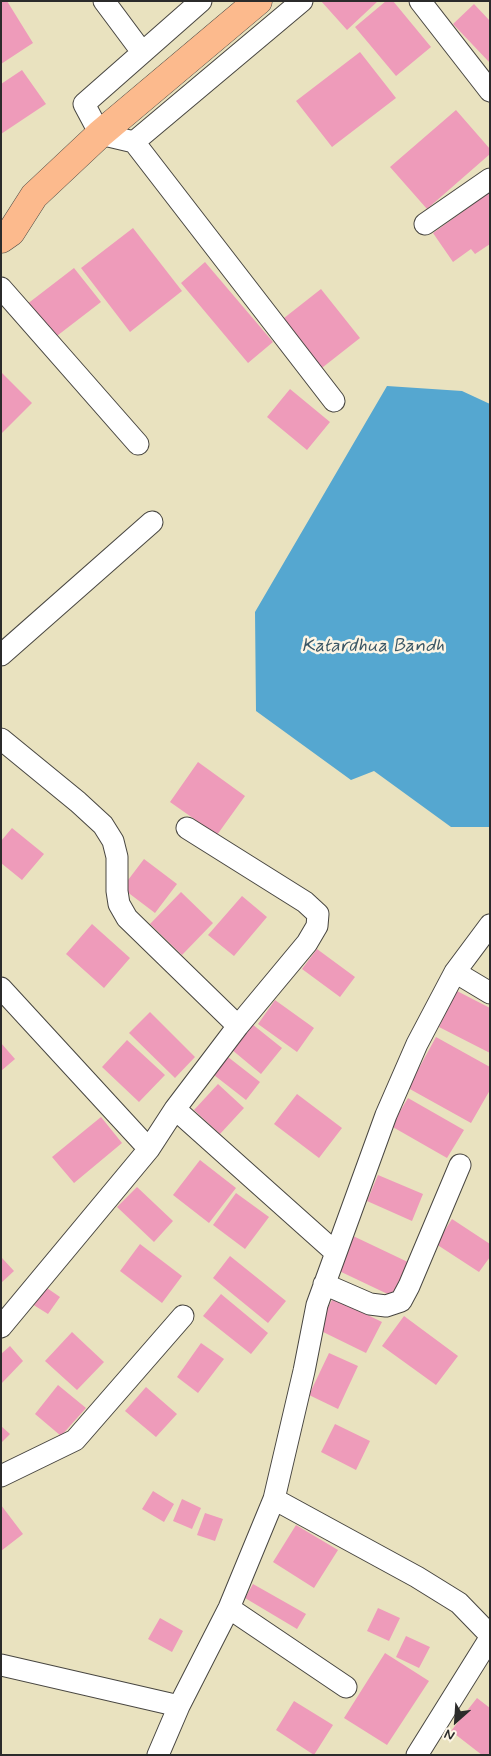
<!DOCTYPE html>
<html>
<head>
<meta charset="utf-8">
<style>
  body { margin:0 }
  #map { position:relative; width:491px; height:1756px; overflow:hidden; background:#e9e2bf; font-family:Mynerve,sans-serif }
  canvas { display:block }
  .frame { position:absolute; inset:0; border:2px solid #2b2b2b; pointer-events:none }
  .north { position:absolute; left:431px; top:1696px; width:50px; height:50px; -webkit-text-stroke:4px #fcf5e5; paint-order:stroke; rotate:206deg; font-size:14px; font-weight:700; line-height:20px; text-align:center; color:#2b2b2b }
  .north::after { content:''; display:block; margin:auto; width:18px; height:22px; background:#2b2b2b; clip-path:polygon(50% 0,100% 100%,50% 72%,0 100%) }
</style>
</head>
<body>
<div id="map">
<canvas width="491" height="1756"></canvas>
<div class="frame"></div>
<div class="north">N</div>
</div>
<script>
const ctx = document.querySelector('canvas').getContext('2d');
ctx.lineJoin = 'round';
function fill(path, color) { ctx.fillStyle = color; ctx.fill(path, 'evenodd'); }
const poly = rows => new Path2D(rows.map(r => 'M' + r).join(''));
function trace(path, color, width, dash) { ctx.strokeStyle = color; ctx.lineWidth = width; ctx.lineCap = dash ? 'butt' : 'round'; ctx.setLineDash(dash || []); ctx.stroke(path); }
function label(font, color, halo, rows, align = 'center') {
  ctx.font = font + ' Mynerve,sans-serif'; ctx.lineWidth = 5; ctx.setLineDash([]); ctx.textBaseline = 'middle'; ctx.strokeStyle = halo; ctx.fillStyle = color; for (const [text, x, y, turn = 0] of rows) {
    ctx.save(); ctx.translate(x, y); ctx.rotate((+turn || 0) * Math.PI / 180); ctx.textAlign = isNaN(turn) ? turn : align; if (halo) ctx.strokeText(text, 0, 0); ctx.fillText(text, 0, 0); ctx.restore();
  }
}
fill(poly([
  [387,386,462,391,490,404,490,827,451,827,374,771,351,780,256,711,255,612]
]), '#55a7d0');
fill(poly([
  [1,1,7,1,33,43,1,64],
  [321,1,378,1,347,30],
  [386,1,393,1,431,47,396,76,355,27],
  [474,4,490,21,490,63,453,24],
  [360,52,396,98,332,147,296,101],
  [22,70,46,104,1,134,1,84],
  [456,110,490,149,490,154,427,209,390,167],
  [490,192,490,244,475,254,471,249,453,262,433,233],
  [133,228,182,291,130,332,81,268],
  [205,262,273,342,248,363,181,283],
  [74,268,101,302,49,342,22,308],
  [321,289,360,338,318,371,279,322],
  [1,372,32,403,1,434],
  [290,389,330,422,307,450,267,417],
  [198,762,245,796,217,835,170,802],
  [12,828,44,854,22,880,1,863,1,841],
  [144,859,177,884,155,913,122,888],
  [181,892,213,923,182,955,150,924],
  [242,896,267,917,234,956,208,935],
  [92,924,130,958,104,988,66,954],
  [317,949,355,977,340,997,302,969],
  [457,991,490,1008,490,1053,439,1027],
  [275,1000,314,1028,297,1052,258,1024],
  [150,1012,195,1057,175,1078,129,1033],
  [252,1024,282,1048,261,1074,231,1049],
  [436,1037,490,1067,490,1090,471,1123,408,1088],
  [127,1040,165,1075,139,1102,102,1067],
  [1,1043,15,1059,1,1071],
  [228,1057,260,1082,246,1100,214,1075],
  [218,1084,244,1108,220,1134,194,1110],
  [297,1094,342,1128,319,1158,274,1124],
  [408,1098,464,1130,447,1158,391,1126],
  [101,1117,122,1143,74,1183,52,1157],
  [200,1160,236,1188,209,1223,173,1195],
  [378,1175,423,1194,412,1221,367,1201],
  [137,1187,173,1221,154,1242,117,1207],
  [236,1193,269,1217,245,1249,213,1225],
  [452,1219,490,1244,490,1257,479,1272,436,1244],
  [351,1235,412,1264,396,1298,335,1269],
  [140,1244,182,1276,162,1303,120,1271],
  [230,1256,286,1301,268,1323,213,1278],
  [2,1258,14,1271,1,1283,1,1259],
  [44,1286,60,1297,48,1314,32,1304],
  [221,1294,268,1333,251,1354,203,1316],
  [333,1298,382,1322,366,1353,317,1329],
  [404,1316,458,1356,436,1385,382,1346],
  [72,1332,104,1362,77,1390,45,1361],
  [201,1343,224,1359,198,1393,177,1377],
  [10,1346,23,1361,1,1384,1,1354],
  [329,1353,358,1366,338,1409,309,1395],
  [58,1385,86,1408,61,1436,35,1414],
  [146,1387,177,1414,156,1437,125,1411],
  [335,1424,370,1441,356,1470,321,1452],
  [1,1426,10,1434,1,1443],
  [153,1491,174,1504,164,1522,142,1509],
  [182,1499,201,1508,192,1529,173,1521],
  [1,1505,23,1534,1,1551],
  [205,1513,223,1519,215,1541,197,1535],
  [296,1525,338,1550,314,1588,273,1562],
  [253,1584,306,1614,297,1629,245,1598],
  [378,1608,400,1618,389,1641,367,1631],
  [160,1618,183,1631,172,1652,148,1639],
  [406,1636,430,1647,419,1668,396,1657],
  [385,1653,429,1681,387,1745,344,1718],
  [477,1698,490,1708,490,1752,488,1755,482,1755,451,1731],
  [294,1701,333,1725,314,1755,276,1730]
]), '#ee9bba');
const minor = poly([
  [104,1,142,52],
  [201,1,84,104,100,134,134,142,302,1],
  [420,1,490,91],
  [134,142,334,401],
  [425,224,490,179],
  [1,288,138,444],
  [1,655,152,522],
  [1,739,78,802,103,825,113,841,117,857,117,891,119,904,127,918,238,1026],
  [455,972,490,993],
  [1,988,149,1149],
  [175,1109,335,1252],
  [324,1284,370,1304,386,1306,401,1301,409,1286,460,1165],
  [1,1327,149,1149,175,1109,238,1026,307,943,317,926,318,914,305,902,187,828],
  [1,1476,75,1440,183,1316],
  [274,1499,417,1577,459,1603,490,1635],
  [229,1608,346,1687],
  [1,1665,179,1706],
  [158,1755,179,1706,229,1608,274,1499,304,1371,317,1305,386,1115,417,1044,455,972,490,925],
  [417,1755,490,1638]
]);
const primary = poly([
  [1,239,11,232,34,196,100,134,258,1]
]);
trace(minor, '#484641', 23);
trace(primary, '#484641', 29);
trace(minor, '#fff', 21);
trace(primary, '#fcba8d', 28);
label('italic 19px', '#3a5665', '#fcf5e5', [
  ["Katardhua Bandh",373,647]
]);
</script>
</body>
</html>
